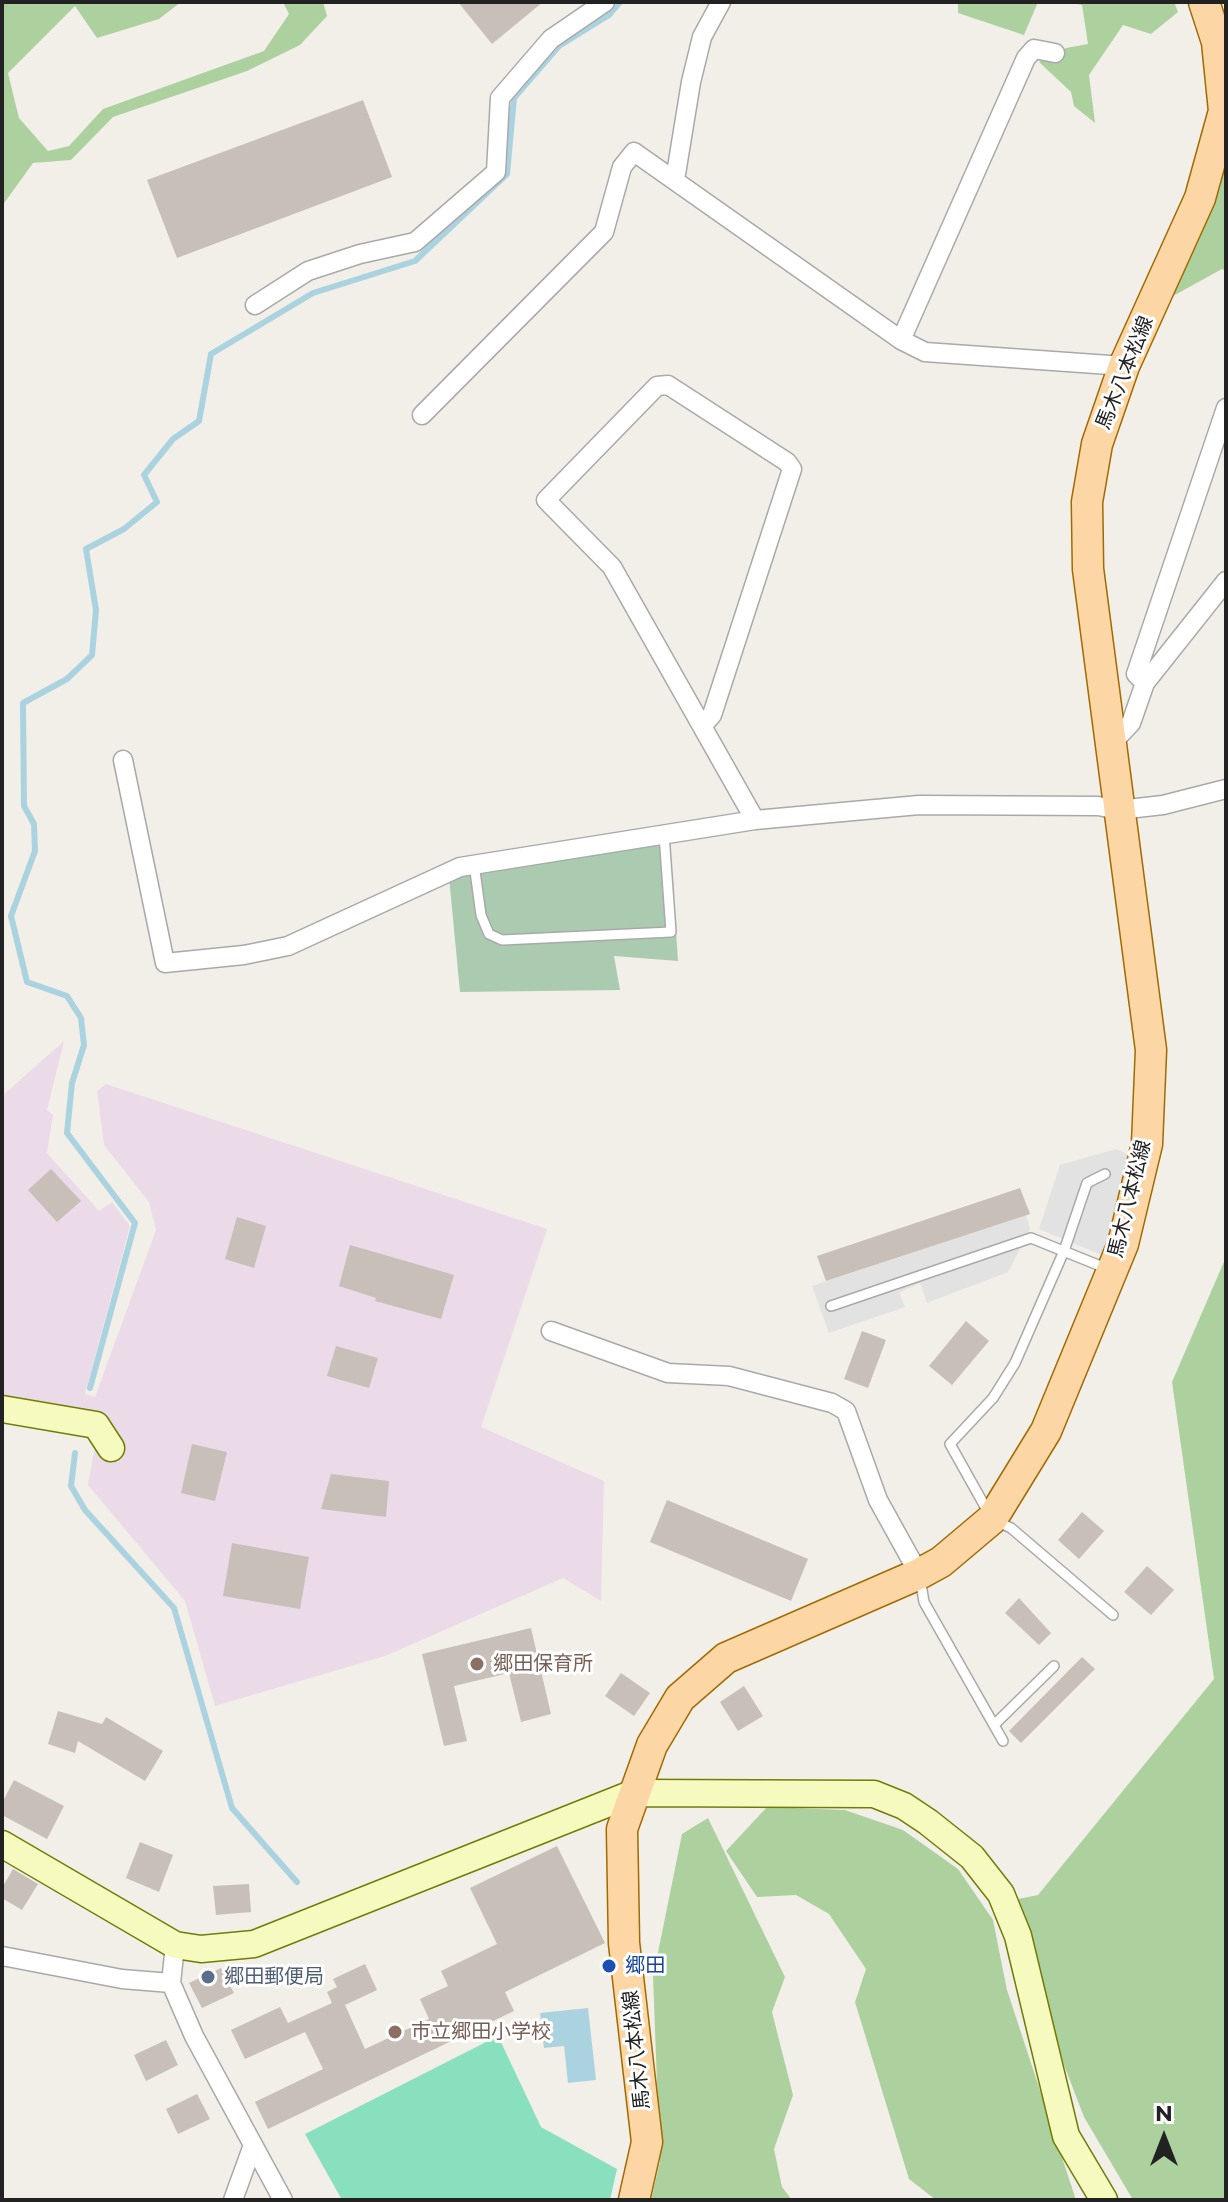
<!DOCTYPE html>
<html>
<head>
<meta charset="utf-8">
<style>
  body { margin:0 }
  #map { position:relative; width:1228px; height:2202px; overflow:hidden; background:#f2efe9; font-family:Montserrat,sans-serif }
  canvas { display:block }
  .frame { position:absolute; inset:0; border:4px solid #222; pointer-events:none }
  .north { position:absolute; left:1124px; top:2098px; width:80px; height:80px; -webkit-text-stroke:6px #fff; paint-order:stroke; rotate:0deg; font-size:22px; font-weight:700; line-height:32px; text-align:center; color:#222 }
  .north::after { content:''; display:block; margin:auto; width:28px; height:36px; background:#222; clip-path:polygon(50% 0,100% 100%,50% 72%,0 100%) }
</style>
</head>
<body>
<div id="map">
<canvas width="1228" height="2202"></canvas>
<div class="frame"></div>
<div class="north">N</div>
</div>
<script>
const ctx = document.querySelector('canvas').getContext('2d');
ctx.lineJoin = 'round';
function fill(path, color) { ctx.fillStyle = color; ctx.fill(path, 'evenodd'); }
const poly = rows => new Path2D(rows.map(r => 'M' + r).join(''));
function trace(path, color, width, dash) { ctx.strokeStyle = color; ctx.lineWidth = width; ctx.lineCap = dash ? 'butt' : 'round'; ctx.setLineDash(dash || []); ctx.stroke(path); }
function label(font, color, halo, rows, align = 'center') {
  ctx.font = font + ' Montserrat,"Noto Sans JP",sans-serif'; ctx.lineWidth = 6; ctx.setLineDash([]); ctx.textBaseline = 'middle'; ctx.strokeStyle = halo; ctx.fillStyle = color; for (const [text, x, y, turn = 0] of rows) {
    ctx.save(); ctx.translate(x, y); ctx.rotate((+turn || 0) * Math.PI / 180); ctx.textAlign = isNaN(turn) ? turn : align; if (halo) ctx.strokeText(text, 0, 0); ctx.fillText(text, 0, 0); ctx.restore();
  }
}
fill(poly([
  [64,1041,47,1110,53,1115,47,1153,99,1211,112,1202,130,1226,85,1394,95,1397,156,1230,149,1202,104,1145,97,1091,106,1084,547,1229,481,1427,604,1481,601,1601,563,1578,385,1656,215,1706,185,1601,88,1485,95,1446,91,1437,2,1423,2,1096]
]), '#ebdbe8');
fill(poly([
  [2,2,181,2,159,19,97,38,75,6,8,73,19,118,48,151,69,146,103,109,264,51,289,14,283,2,323,2,327,16,300,45,247,71,113,117,71,160,33,163,2,206],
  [958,2,1038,2,1024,35,958,13],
  [1065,2,1174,2,1178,12,1151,34,1123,25,1089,75,1095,123,1074,106,1071,92,1039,62,1066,48,1088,44,1082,5],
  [1226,166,1226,271,1222,269,1173,296],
  [1226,1257,1226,2200,1133,2200,1084,2117,1064,2065,1018,1899,1038,1895,1214,1679,1172,1382],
  [767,1807,845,1810,903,1830,958,1869,993,1920,1007,1990,1076,2200,936,2200,909,2179,855,2002,866,1969,829,1914,796,1895,757,1897,726,1851],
  [708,1818,785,1977,772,2012,793,2095,774,2149,782,2187,792,2200,651,2200,660,2162,653,1977,682,1834]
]), '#add19e');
fill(poly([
  [670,840,678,961,614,956,620,990,460,992,449,877]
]), '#aacbaf');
fill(poly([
  [498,2036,541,2127,617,2169,610,2200,342,2200,305,2134]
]), '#88e0be');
fill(poly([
  [1116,1149,1131,1156,1102,1255,1039,1229,1060,1165],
  [1026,1215,1030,1229,1008,1272,927,1303,920,1283,899,1293,905,1307,829,1333,812,1286]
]), '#e2e2e2');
fill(poly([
  [588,2008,596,2080,568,2083,564,2046,544,2048,540,2013]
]), '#aad3df');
trace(poly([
  [90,1388,135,1223,67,1133,72,1083,84,1045,81,1018,67,996,27,982,11,916,35,851,34,824,24,806,23,703,67,679,92,655,96,610,86,549,124,529,157,502,144,475,173,439,199,421,211,354,313,293,415,261,507,174,514,98,559,46,609,15,620,2],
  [75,1453,71,1486,85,1510,174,1608,232,1808,297,1882]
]), '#aad3df', 6);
fill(poly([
  [458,2,543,2,492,44],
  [363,100,392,177,177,258,147,180],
  [51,1169,81,1201,57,1222,28,1190],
  [1020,1188,1030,1214,826,1281,817,1256],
  [237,1217,266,1226,254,1268,225,1259],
  [350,1245,454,1275,441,1319,375,1301,376,1298,339,1286],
  [966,1321,989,1341,952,1385,929,1366],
  [862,1331,886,1340,868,1388,844,1379],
  [336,1346,378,1358,369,1388,327,1376],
  [192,1444,227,1452,215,1501,181,1493],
  [331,1474,389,1481,386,1517,321,1509],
  [667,1500,808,1559,791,1601,650,1542],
  [1082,1512,1104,1531,1079,1559,1058,1540],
  [232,1543,309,1557,300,1609,223,1596],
  [1147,1566,1174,1590,1151,1615,1124,1592],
  [1019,1598,1051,1633,1039,1645,1005,1613],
  [531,1628,551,1714,521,1722,509,1673,454,1686,467,1741,444,1746,422,1654],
  [1082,1657,1095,1669,1021,1743,1009,1731],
  [621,1673,650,1693,634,1716,605,1696],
  [744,1686,763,1716,738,1731,720,1702],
  [58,1711,102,1724,106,1717,163,1751,145,1781,78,1741,75,1753,48,1744],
  [14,1780,64,1806,47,1839,2,1815,2,1803],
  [140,1842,173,1855,159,1892,126,1878],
  [557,1846,605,1943,505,1992,514,2011,268,2129,255,2102,323,2069,305,2032,245,2059,231,2030,280,2007,288,2023,332,2003,327,1992,337,1987,333,1979,365,1964,377,1990,345,2005,365,2049,429,2019,420,1999,448,1986,441,1971,497,1944,470,1888],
  [13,1869,38,1884,22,1910,2,1898,2,1888],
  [249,1884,251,1912,216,1915,213,1886],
  [221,1968,234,1993,202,2008,189,1983],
  [166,2040,178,2065,146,2081,134,2055],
  [197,2094,210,2119,178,2134,166,2109]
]), '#c7bfb8');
const lane = poly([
  [474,864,481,915,489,934,502,940,671,932,664,834],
  [1105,1174,1087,1183,1064,1251,1015,1363,993,1398,950,1444,992,1519,1011,1528,1113,1615],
  [831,1306,1031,1238,1108,1269],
  [920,1578,924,1602,1003,1741],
  [994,1725,1054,1666]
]);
const street = poly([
  [675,180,691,82,702,37,721,2],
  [255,305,308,271,360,254,415,242,496,172,500,98,551,39,605,2],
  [901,340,1026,58,1034,49,1055,53],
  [422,415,604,232,622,167,634,152,901,340,925,352,1124,366],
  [1145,683,1136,674,1226,408],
  [703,725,712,715,792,469,787,462,668,385,657,386,546,500,612,567,755,820],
  [1112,743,1131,723,1145,683,1226,581],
  [123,760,165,963,244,955,288,946,460,867,755,820,919,805,1098,806,1119,810,1163,805,1226,789],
  [551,1331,668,1373,729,1376,832,1403,846,1411,878,1500,919,1574],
  [175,1945,171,1983,194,2036,283,2200],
  [2,1956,122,1979,171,1983],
  [233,2200,253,2145]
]);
const secondary = poly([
  [2,1409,96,1425,111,1448],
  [2,1844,175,1945,201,1949,254,1944,634,1793,874,1794,904,1806,928,1822,972,1857,1001,1894,1018,1936,1066,2136,1104,2200]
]);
const primary = poly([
  [634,2200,647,2142,624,1943,622,1829,652,1745,680,1698,726,1658,919,1574,941,1562,992,1519,1046,1431,1123,1244,1147,1144,1151,1050,1088,569,1087,502,1097,444,1124,366,1200,198,1224,111,1217,42,1204,2]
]);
trace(lane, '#a9a9a9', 12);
trace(street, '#a9a9a9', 21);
trace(secondary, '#707d05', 29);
trace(primary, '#a06b00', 33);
trace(lane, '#fff', 9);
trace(street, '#fff', 18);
trace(secondary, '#f7fabf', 26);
trace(primary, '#fcd6a4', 30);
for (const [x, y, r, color] of [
  [477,1664,8,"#8d6e63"],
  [609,1966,8,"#1a4fb4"],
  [208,1977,8,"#5c6f8a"],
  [395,2032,8,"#8d6e63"]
]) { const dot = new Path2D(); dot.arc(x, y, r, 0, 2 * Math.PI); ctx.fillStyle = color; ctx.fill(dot); trace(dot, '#fff', 3); }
label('20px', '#222', '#fff', [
  ["馬木八本松線",1125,373,-68],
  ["馬木八本松線",1130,1199,-76],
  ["馬木八本松線",637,2050,-96]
]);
label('20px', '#785e54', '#fff', [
  ["郷田保育所",493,1664],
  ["市立郷田小学校",411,2032]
], 'left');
label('20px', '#164399', '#fff', [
  ["郷田",625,1966]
], 'left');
label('20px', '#4e5e75', '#fff', [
  ["郷田郵便局",224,1977]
], 'left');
</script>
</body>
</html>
